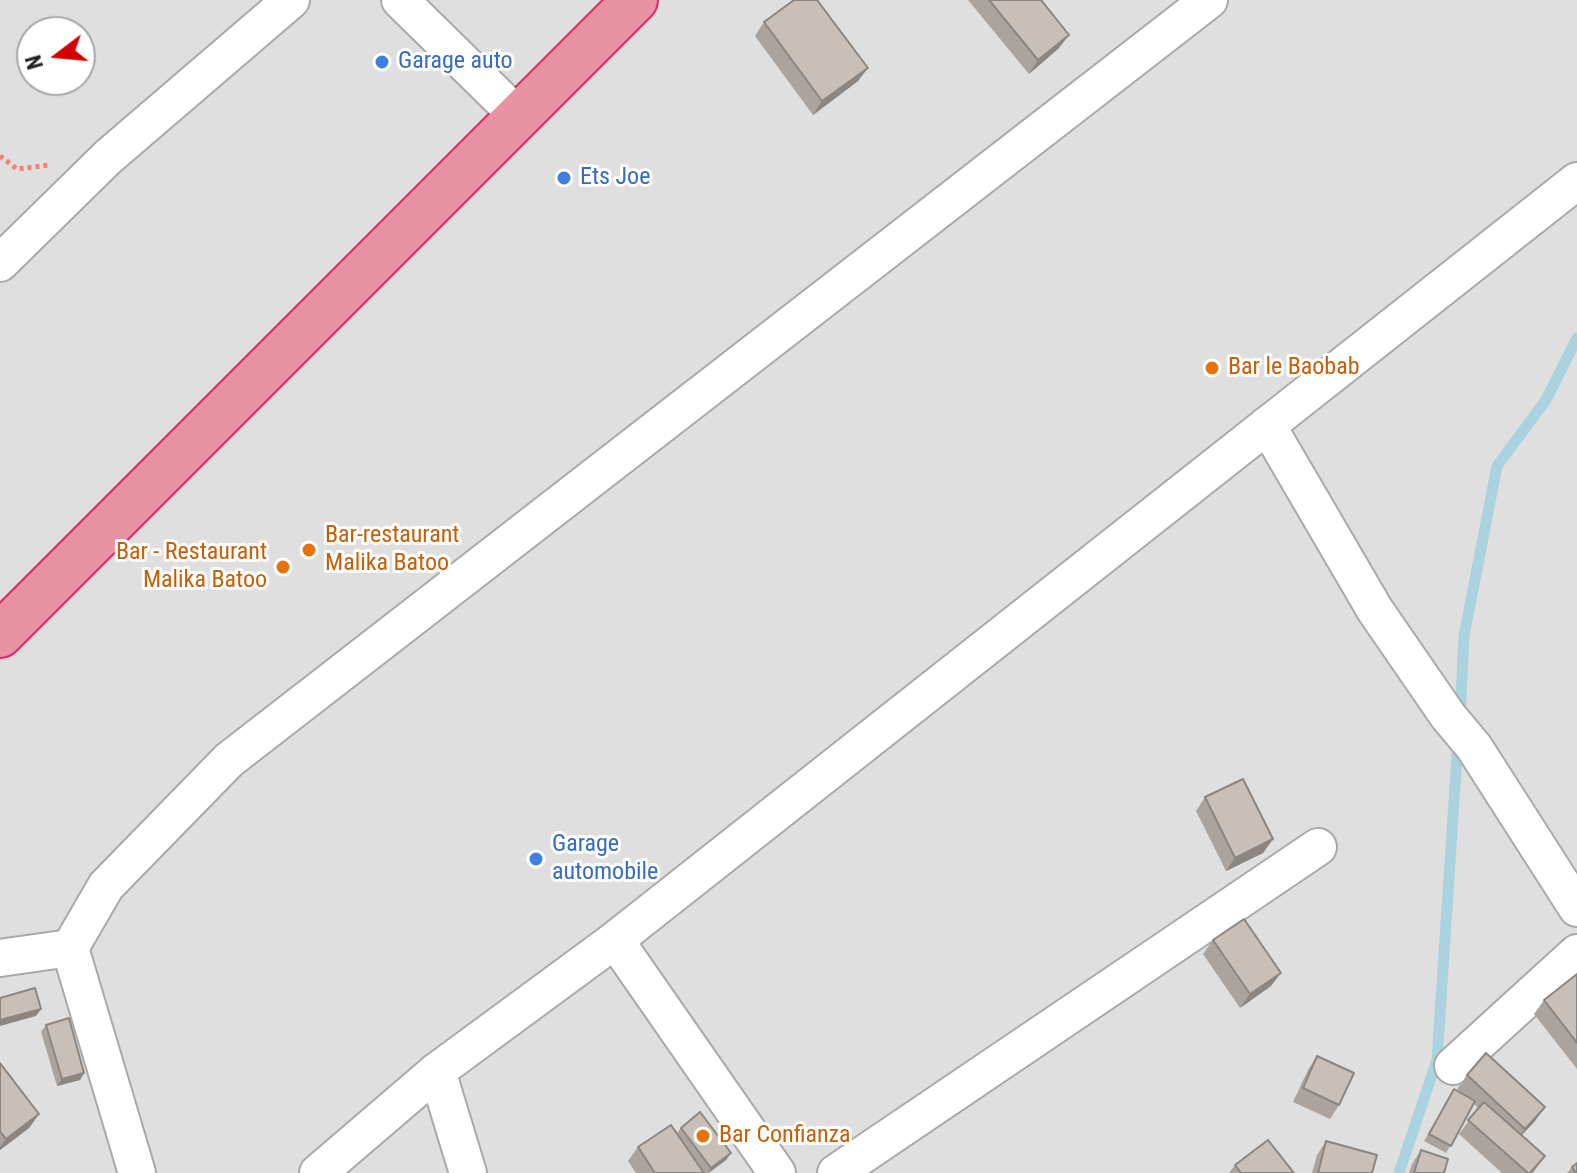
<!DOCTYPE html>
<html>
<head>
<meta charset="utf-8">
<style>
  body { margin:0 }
  #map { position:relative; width:1577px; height:1173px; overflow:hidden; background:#f2efe9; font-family:"Roboto Condensed",sans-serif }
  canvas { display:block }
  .north { position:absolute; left:16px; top:16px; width:80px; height:80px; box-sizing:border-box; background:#fff; border:2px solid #a7a7a7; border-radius:50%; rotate:254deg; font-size:22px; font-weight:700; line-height:32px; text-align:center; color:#222 }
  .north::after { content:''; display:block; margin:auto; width:28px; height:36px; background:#d40000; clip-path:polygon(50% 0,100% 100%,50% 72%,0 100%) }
</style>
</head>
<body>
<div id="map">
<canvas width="1577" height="1173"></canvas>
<div class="north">N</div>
</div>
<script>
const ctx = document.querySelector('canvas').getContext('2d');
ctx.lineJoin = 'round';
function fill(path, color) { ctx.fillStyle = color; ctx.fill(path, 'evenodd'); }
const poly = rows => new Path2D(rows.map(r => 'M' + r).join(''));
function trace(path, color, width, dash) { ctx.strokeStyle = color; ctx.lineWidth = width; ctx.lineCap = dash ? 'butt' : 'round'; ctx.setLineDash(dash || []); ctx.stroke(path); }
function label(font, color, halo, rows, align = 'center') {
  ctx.font = font + ' "Roboto Condensed",sans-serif'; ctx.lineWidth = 6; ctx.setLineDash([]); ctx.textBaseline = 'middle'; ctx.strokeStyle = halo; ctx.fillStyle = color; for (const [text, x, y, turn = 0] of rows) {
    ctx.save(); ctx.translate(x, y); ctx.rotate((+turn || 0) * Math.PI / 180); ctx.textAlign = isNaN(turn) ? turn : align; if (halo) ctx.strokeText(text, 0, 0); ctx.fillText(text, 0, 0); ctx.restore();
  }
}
fill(poly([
  [0,0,1577,0,1577,1173,0,1173],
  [32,32,80,32,80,80,32,80]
]), '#e0dfdf');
trace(poly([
  [1460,719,1464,636,1497,466,1546,400,1577,338],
  [1399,1173,1437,1060,1458,740]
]), '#aad3df', 11);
const street = poly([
  [400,0,518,116],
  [0,263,108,157,291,0],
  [1267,425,1375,610,1448,716,1474,747,1577,908],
  [615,940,777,1173],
  [70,948,137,1173],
  [0,958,70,948,106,886,229,760,1209,0],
  [1453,1066,1577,953],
  [437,1071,468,1173],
  [318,1173,437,1071,615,940,1577,181],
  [836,1173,1318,847]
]);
const highway = poly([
  [0,635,635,0]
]);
trace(street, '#a9a9a9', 40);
trace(highway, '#dc2a67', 48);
trace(poly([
  [0,156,17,169,50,165]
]), '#fa8072', 5, [4, 4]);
trace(street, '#fff', 36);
trace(highway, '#e892a2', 44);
fill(poly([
  [968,0,1041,0,1059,48,1029,74],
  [764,22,858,81,813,115,755,36],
  [1205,797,1273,839,1263,853,1226,871,1196,811],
  [1213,940,1271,986,1240,1008,1203,954],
  [1577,974,1577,1069,1534,1014,1544,1000],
  [46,1025,84,1073,80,1080,57,1086,41,1032],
  [1317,1056,1339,1105,1330,1119,1293,1102,1308,1070],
  [0,1063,39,1114,29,1128,0,1150],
  [1467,1075,1535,1121,1522,1135,1545,1156,1533,1173,1502,1173,1459,1134,1478,1108,1474,1104,1446,1153,1424,1141,1454,1089,1461,1093,1457,1089],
  [681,1128,731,1153,726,1160,709,1173,705,1173,694,1159,704,1173,636,1173,628,1161,638,1147,677,1133],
  [1326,1141,1372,1173,1312,1173,1317,1155],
  [1421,1150,1444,1173,1409,1173,1412,1164],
  [1235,1165,1294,1173,1229,1173],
  [1572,1167,1577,1173,1567,1173]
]), '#aba49e');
fill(poly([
  [1069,35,1059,48,1029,74,1038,60],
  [868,68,858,81,813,115,822,101],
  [1273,839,1263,853,1226,871,1235,858],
  [1281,973,1271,986,1240,1008,1250,994],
  [41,1009,36,1016,0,1026,0,1020],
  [84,1073,80,1080,57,1086,62,1079],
  [1545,1107,1535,1121,1515,1142,1525,1129],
  [39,1114,29,1128,0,1150,0,1147,6,1139],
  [731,1153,726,1160,708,1173,711,1168]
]), '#8b8681');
const building = poly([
  [794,0,817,0,868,68,822,101,764,22,794,0],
  [989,0,1041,0,1069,35,1038,60,989,0],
  [1243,779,1273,839,1235,858,1205,797,1243,779],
  [1244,919,1281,973,1250,994,1213,940,1244,919],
  [1577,974,1577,1043,1544,1000,1577,974],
  [35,988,41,1009,0,1020,0,998,35,988],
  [69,1018,84,1073,62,1079,46,1025,69,1018],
  [1486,1053,1545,1107,1525,1129,1467,1075,1486,1053],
  [1317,1056,1354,1073,1339,1105,1303,1088,1317,1056],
  [0,1063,39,1114,6,1139,0,1131,0,1063],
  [1454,1089,1475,1101,1451,1146,1429,1134,1454,1089],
  [1484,1102,1545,1156,1530,1173,1528,1173,1468,1120,1484,1102],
  [700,1112,731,1153,711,1168,681,1128,700,1112],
  [671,1125,704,1173,655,1173,638,1147,671,1125],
  [1268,1140,1294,1173,1241,1173,1235,1165,1268,1140],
  [1326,1141,1377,1155,1372,1173,1318,1173,1326,1141],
  [1421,1150,1448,1159,1444,1173,1414,1173,1421,1150],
  [1577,1163,1577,1173,1576,1173,1572,1167,1577,1163]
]);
fill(building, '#c7bfb8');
trace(building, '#8b8681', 2);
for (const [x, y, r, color] of [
  [382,62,8,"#3f7fe0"],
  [564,178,8,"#3f7fe0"],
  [1212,368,8,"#e8710a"],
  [309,550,8,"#e8710a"],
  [283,567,8,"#e8710a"],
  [536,859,8,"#3f7fe0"],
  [703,1136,8,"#e8710a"]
]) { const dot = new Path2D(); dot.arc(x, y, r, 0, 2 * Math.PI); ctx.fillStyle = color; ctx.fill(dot); trace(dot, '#fff', 3); }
label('24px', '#366cbe', '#fff', [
  ["Garage auto",398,62],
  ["Ets Joe",580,178],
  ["Garage",552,845],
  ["automobile",552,873]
], 'left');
label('24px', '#c56008', '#fff', [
  ["Bar le Baobab",1228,368],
  ["Bar-restaurant",325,536],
  ["Malika Batoo",325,564],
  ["Bar - Restaurant",267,553,"right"],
  ["Malika Batoo",267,581,"right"],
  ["Bar Confianza",719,1136]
], 'left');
</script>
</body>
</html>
